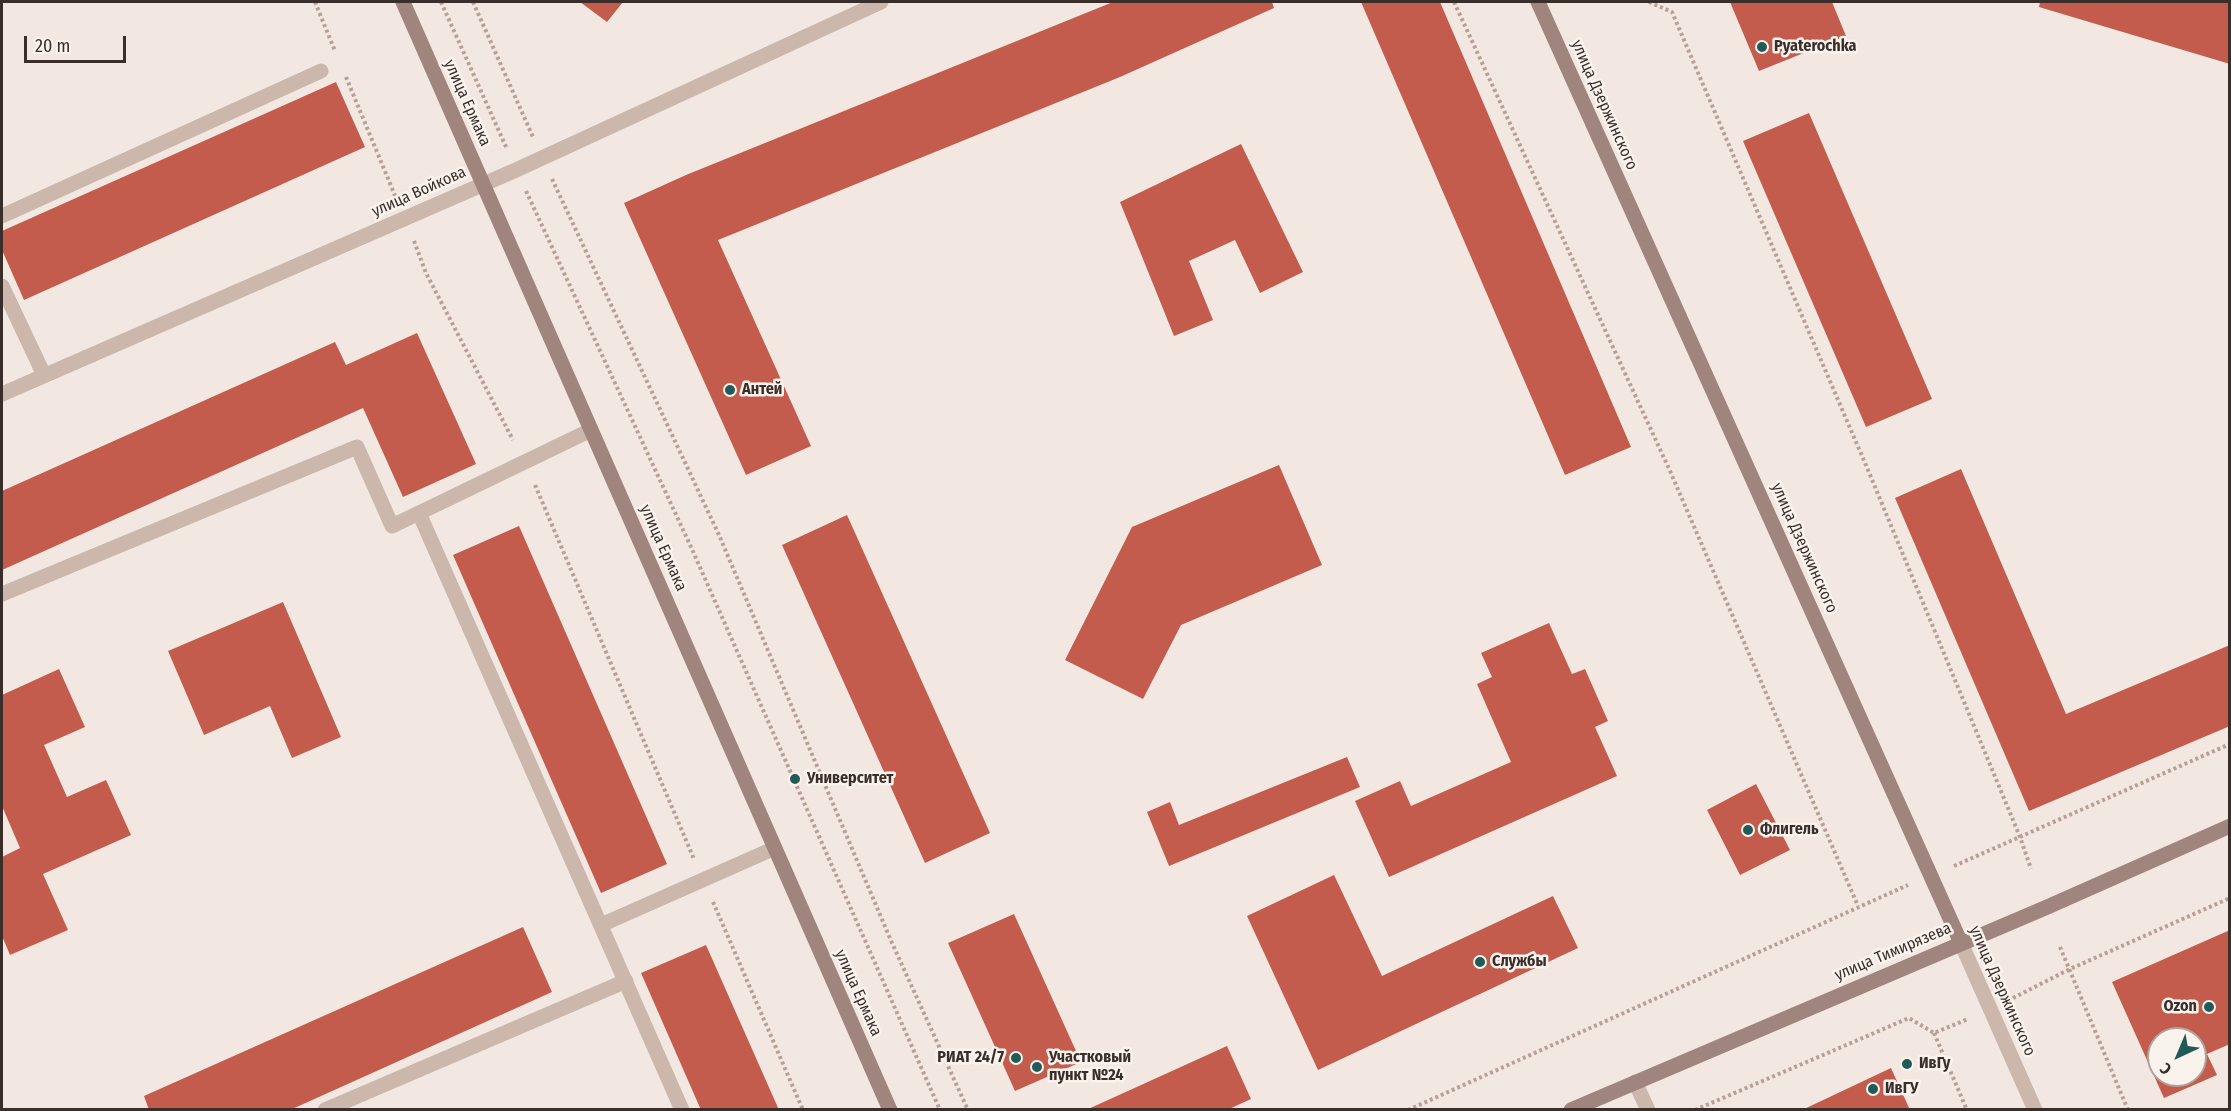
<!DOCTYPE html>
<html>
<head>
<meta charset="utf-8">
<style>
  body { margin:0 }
  #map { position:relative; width:2231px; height:1111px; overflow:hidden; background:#f3e8e1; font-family:"Fira Sans Condensed",sans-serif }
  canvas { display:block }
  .frame { position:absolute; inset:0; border:3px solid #3a2e2b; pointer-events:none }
  .north { position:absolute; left:2147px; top:1027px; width:60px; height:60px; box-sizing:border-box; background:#faf3ed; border:2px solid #ada49f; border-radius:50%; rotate:224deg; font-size:16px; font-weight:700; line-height:24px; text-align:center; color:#3a2e2b }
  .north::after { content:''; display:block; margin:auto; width:21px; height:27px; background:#215b58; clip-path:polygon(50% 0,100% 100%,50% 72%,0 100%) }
  .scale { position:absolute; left:24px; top:36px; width:102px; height:27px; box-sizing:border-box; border:3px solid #3a2e2b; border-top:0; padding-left:8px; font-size:18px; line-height:21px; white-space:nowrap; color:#3a2e2b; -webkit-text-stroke:4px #faf3ed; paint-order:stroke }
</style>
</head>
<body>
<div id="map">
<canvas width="2231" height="1111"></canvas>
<div class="frame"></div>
<div class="north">С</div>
<div class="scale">20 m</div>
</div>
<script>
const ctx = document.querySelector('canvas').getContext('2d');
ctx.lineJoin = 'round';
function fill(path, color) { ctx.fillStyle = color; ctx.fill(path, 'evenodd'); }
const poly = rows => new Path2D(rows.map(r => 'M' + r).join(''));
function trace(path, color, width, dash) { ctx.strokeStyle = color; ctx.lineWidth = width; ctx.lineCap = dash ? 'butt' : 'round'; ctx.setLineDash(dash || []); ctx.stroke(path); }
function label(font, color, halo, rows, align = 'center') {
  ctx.font = font + ' "Fira Sans Condensed",sans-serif'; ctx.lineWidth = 5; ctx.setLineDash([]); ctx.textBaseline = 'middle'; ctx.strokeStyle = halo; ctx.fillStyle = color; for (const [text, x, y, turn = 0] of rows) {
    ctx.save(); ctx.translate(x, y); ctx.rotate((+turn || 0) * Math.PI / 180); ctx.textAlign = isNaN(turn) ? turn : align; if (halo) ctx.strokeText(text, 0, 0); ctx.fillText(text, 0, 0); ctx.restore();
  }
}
fill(poly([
  [580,2,623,2,607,22],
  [1113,2,1272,2,1274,8,1120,77,718,240,811,446,746,475,624,203,686,175],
  [1361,2,1440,2,1631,447,1565,475],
  [1730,2,1832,2,1846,36,1759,71],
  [2040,2,2230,2,2230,64,2039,7],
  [336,82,365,147,24,300,2,250,2,231],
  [1809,113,1932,399,1866,427,1743,141],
  [1241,144,1303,272,1260,293,1235,240,1189,261,1213,320,1174,336,1120,202],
  [417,333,476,464,403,497,363,408,2,570,2,491,335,342,346,365],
  [1279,465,1322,565,1181,625,1143,699,1065,660,1132,527],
  [1961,469,2066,714,2230,645,2230,726,2029,811,1895,498],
  [847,515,990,833,925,863,782,545],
  [519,526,667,864,601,893,453,555],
  [283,602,341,737,292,758,270,706,204,735,168,651],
  [1549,623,1572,674,1585,669,1608,721,1595,727,1617,776,1389,877,1355,801,1400,781,1411,806,1511,762,1477,684,1492,677,1481,653],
  [59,669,85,727,44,745,67,797,106,780,131,835,43,874,68,930,10,955,2,936,2,857,20,848,2,806,2,695],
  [1347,757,1360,787,1169,866,1147,812,1170,802,1179,825],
  [1756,784,1790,850,1740,875,1707,810],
  [1334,875,1382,976,1553,896,1578,948,1318,1070,1247,916],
  [1014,914,1081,1062,1015,1091,948,943],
  [523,927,552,992,290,1110,149,1110,144,1096],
  [2230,930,2230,1044,2207,1054,2217,1075,2164,1098,2112,982],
  [2159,1039,2195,1039,2195,1075,2159,1075],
  [706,945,779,1110,701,1110,641,973],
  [1227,1046,1251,1099,1227,1110,1086,1110],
  [1891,1068,1910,1110,1802,1110]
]), '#c45c4e');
trace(poly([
  [315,2,335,51],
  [441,2,507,149],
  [473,2,533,137],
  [1454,2,1670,471,1858,906],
  [1649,2,1672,12,1868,470,2020,837,2031,869],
  [346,77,396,198],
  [552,179,719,535,892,943,968,1110],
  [526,191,691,547,940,1110],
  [414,241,426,273,513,440],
  [535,485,694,859],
  [1954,866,2230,744],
  [713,902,803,1110],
  [2060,947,2128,1110],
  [2013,998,2070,969,2230,898],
  [1934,1033,1967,1110],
  [1408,1110,1908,885],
  [1695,1110,1909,1018,1934,1033,1968,1019]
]), '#b7a096', 4, [3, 3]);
trace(poly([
  [2,216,321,71],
  [2,286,44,375],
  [419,513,682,1110],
  [2,594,357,447,392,526,591,430],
  [601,925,775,848],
  [1635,1082,1648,1110],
  [325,1110,626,981]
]), '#cbb7ac', 15);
trace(poly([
  [2,394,516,170,881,2],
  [1961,943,2035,1110]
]), '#cbb7ac', 15);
trace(poly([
  [403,2,890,1110],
  [1538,2,1961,943],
  [1571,1110,2045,908,2230,826]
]), '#9f857d', 15);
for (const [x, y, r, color] of [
  [1762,47,6,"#215b58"],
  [730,390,6,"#215b58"],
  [795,779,6,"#215b58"],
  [1748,830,6,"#215b58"],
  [1480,962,6,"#215b58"],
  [2209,1007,6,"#215b58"],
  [1016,1058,6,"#215b58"],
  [1907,1064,6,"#215b58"],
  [1037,1067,6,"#215b58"],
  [1873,1089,6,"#215b58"]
]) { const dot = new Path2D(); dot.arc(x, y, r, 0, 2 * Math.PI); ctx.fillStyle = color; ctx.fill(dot); trace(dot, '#faf3ed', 2); }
label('bold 16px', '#3a2e2b', '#faf3ed', [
  ["Pyaterochka",1774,47],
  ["Антей",742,390],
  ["Университет",807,779],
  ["Флигель",1760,830],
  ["Службы",1492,962],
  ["Ozon",2197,1007,"right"],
  ["РИАТ 24/7",1004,1058,"right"],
  ["Участковый",1049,1058],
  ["пункт №24",1049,1076],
  ["ИвГу",1919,1064],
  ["ИвГУ",1885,1089]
], 'left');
label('16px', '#3a2e2b', '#faf3ed', [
  ["улица Ермака",467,103,66],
  ["улица Дзержинского",1604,105,66],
  ["улица Войкова",419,192,-24],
  ["улица Ермака",663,548,66],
  ["улица Дзержинского",1804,548,66],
  ["улица Тимирязева",1893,952,-23],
  ["улица Дзержинского",2002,991,66],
  ["улица Ермака",858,993,66]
]);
</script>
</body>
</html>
